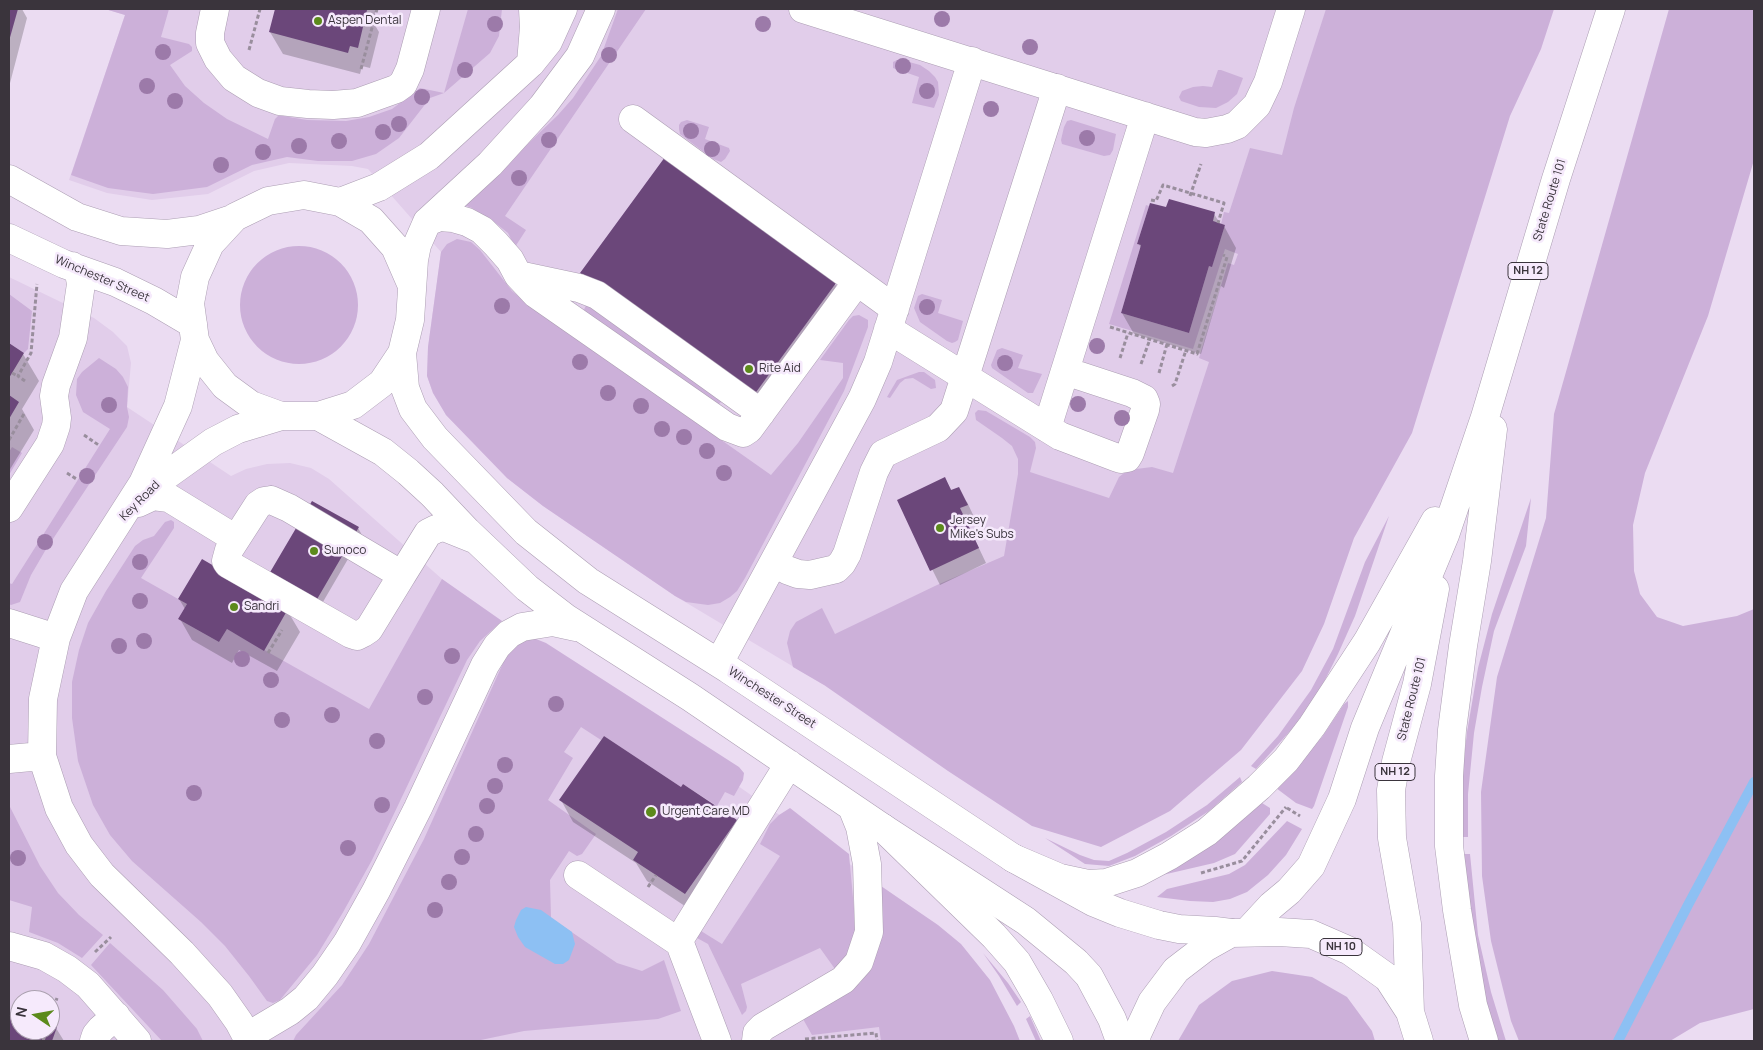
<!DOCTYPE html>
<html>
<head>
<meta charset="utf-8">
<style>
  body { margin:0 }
  #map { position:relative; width:1763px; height:1050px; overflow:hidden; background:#ebdcf2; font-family:Manrope,sans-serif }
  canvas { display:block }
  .frame { position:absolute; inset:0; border:10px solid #3a343c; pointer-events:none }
  .north { position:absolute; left:10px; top:990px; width:50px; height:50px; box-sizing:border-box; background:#f6eafc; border:1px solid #aba1af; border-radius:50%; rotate:282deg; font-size:14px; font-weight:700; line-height:20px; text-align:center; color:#3a343c }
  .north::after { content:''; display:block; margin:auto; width:18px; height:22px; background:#5c8a1c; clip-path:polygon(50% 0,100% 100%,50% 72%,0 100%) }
</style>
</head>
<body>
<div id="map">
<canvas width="1763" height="1050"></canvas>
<div class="frame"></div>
<div class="north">N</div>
</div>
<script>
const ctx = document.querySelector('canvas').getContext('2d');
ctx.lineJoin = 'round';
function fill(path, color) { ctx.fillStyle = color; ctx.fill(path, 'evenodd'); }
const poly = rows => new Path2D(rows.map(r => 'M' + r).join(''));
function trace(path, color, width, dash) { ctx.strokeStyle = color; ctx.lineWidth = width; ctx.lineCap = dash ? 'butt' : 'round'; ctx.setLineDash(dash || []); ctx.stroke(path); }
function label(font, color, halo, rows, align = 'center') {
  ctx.font = font + ' Manrope,sans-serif'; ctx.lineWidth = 5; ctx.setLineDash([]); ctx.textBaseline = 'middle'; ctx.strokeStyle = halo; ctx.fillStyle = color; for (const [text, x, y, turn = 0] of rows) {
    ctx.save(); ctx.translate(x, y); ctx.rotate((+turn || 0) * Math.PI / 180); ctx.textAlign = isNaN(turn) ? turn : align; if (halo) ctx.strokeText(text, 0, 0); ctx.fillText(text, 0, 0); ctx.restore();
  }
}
fill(poly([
  [105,9,1395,9,1244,499,824,685,675,596,543,506,507,478,446,415,433,393,427,376,428,347,441,252,368,169,352,166,289,163,254,171,208,194,152,200,107,193,69,180,125,15],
  [9,277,94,318,113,332,127,346,131,363,127,407,231,476,246,469,267,464,290,463,311,468,329,479,442,579,914,909,963,1041,9,1041],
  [20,1000,50,1000,50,1030,20,1030]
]), '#e1cdea');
fill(poly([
  [105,9,169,9,161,37,189,44,192,47,192,51,170,65,185,86,204,103,227,119,268,139,275,119,278,116,283,116,307,120,346,121,369,117,392,109,420,88,444,93,468,9,502,9,499,36,490,53,444,93,430,98,399,138,376,154,352,161,318,161,287,157,252,165,207,187,153,194,108,188,71,175,125,15],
  [618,9,646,9,505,216,526,230,515,247,508,233,493,221,472,208,464,205,558,115,573,98,601,56],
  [1326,9,1554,9,1541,49,1510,116,1412,433,1354,538,1324,624,1302,671,1241,750,1170,811,1101,847,1032,826,948,771,824,685,793,667,787,643,790,631,796,622,822,608,835,634,937,585,1004,556,1018,474,1018,459,1012,446,1002,438,976,420,975,413,978,410,986,411,1030,437,1035,442,1036,448,1030,472,1109,498,1119,477,1128,470,1152,467,1173,473,1209,362,1199,358,1228,263,1234,265,1238,254,1225,249,1193,349,1109,324,1146,205,1149,206,1137,244,1141,245,1121,313,1189,333,1209,266,1212,266,1225,225,1221,224,1224,212,1229,213,1250,148,1282,155,1294,108],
  [1669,9,1754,9,1754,160,1708,316,1645,473,1633,525,1634,571,1640,594,1657,617,1683,626,1737,616,1754,609,1754,1009,1700,1023,1670,1041,1519,1041,1511,1021,1491,941,1482,876,1481,792,1497,677,1546,518,1554,414],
  [902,60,920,65,929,71,935,77,938,82,939,95,934,108,912,103,919,77,893,68,893,62,897,60],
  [1218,70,1221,70,1243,78,1237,94,1228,102,1216,108,1199,107,1181,101,1179,97,1182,91,1193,87,1203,86,1212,87],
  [687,120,709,127,705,139,729,148,730,151,725,159,721,162,713,159,680,134,679,129,679,125,681,122],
  [1071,120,1116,134,1113,150,1110,155,1104,156,1062,144,1061,140,1064,127,1067,121],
  [457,239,471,242,480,250,512,291,524,301,771,475,798,443,843,378,843,363,820,360,849,320,853,316,859,315,868,320,868,327,844,391,745,578,737,591,730,597,720,603,708,605,686,602,675,596,543,506,507,478,446,415,433,393,427,376,428,347,441,252,447,244],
  '240 305a59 59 0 1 1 118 0a59 59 0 1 1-118 0Z',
  [9,294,32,311,28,349,24,353,9,343],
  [922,294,942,300,938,313,963,321,958,340,955,342,952,343,947,341,920,322,914,308,918,296],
  [587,303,723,398,721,402,718,405,583,312],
  [1002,348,1023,355,1018,368,1042,374,1033,393,1028,393,992,368,991,365,997,350],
  [99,358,116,369,123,377,128,387,127,407,129,417,127,427,45,551,31,575,20,602,11,605,9,604,9,583,12,584,110,429,83,412,76,395,77,379,82,372],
  [919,372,924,372,935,380,936,388,931,389,913,378,905,379,900,383,890,398,887,397,897,380],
  [12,447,22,453,9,475,9,452],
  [1531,498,1526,546,1494,631,1482,687,1474,733,1468,794,1468,837,1460,837,1460,793,1467,732,1478,668,1492,614],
  [1389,516,1355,616,1338,654,1321,688,1301,719,1256,769,1251,766,1278,736,1311,690,1333,649,1365,562],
  [171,520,174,522,174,528,141,578,187,604,178,619,219,642,227,629,369,709,442,579,502,621,480,641,467,660,372,860,342,914,317,955,280,1000,273,1003,267,1001,249,976,225,946,201,922,132,861,110,835,93,805,78,761,72,718,72,682,79,650,88,623,106,591,135,546,143,540,154,536,165,522],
  [528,639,536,639,546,643,739,767,744,773,743,780,734,796,725,792,717,806,683,784,681,787,604,736,601,740,581,727,564,752,573,758,548,800,596,834,582,854,577,856,569,851,550,880,551,918,617,963,642,971,664,960,681,1011,658,1019,524,1031,476,1041,293,1041,296,1035,342,985,369,944,424,839,504,661,510,651,520,643],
  [1348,701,1348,707,1314,806,1312,809,1296,803,1276,788,1322,737,1344,704],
  [1240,777,1242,782,1209,811,1171,836,1135,856,1109,866,1085,864,1045,838,1080,855,1094,860,1109,861,1127,853,1166,832,1207,805],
  [1262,803,1270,808,1270,814,1235,854,1214,863,1158,876,1195,856,1225,835],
  [9,805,40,866,58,893,79,915,103,935,82,958,58,943,29,932,32,907,9,900],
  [790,808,849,854,856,931,847,959,835,969,820,948,741,984,747,1007,746,1011,742,1015,708,944,697,938,698,935,701,931,722,944,780,856,760,844,770,824,779,815],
  [1287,821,1302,829,1286,855,1268,875,1247,892,1230,899,1213,902,1190,901,1157,897,1167,889,1229,874,1245,865],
  [1461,854,1470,854,1478,935,1491,992,1506,1041,1498,1041,1482,993],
  [875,882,938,925,961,944,990,980,1014,1026,1020,1041,881,1041,879,1027,812,1035,803,1019,860,983,868,973,875,957],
  [110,943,163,990,197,1029,203,1041,162,1041,91,965],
  [983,953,1008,983,1021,1002,1017,1006,999,976],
  [1272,971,1312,977,1347,997,1372,1031,1375,1041,1178,1041,1199,1005,1232,981],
  [1030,1016,1041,1041,1036,1041,1026,1019]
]), '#ccb0d9');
fill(poly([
  [526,907,541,910,572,932,575,944,569,960,563,964,555,964,525,947,518,937,514,927,516,920,521,910]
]), '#8dc0f3');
fill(poly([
  [9,9,22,9,27,18,9,87],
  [277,9,376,9,373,22,379,32,370,68,362,66,360,74,283,54,270,32],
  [1167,209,1214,214,1221,225,1224,226,1236,248,1224,288,1221,286,1201,354,1134,334,1122,313,1141,248,1139,244],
  [835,284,851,311,767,426,598,301],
  [9,345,23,354,39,381,22,409,34,430,9,471],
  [945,479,952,491,967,502,975,519,967,523,986,563,940,585,898,501],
  [358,528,362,535,320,607,275,581],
  [179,599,287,610,300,632,277,671,239,650,232,663,192,640,180,619,185,609],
  [681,789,736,821,748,842,697,914,647,881,636,863,573,822,561,800],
  [9,1013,20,1017,20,1030,50,1030,50,1026,56,1028,64,1041,9,1041]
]), '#0003');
trace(poly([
  [1618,1041,1688,905,1754,782]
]), '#8dc0f3', 10);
fill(poly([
  [9,9,18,9,9,41],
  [275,9,364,9,367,10,358,48,350,46,348,53,269,32],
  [665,157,836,283,751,399,580,273],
  [1169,199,1215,212,1213,221,1225,225,1212,267,1209,266,1189,333,1121,313,1141,245,1137,244,1150,203,1166,207],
  [9,343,24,353,9,378],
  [9,395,19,402,9,419],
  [945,477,951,490,959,487,968,505,960,508,979,548,930,571,897,500],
  [312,501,359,527,316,601,269,574],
  [202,559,288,609,264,651,227,629,219,642,178,619,187,604,178,599],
  [604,736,681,787,683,784,737,820,685,894,633,860,638,852,559,800],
  [9,1012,20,1015,20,1030,50,1030,50,1025,57,1027,52,1041,9,1041]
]), '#6b477a');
const minor = poly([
  [215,9,210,33,210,43,218,59,234,78,258,93,280,101,308,104,333,105,357,103,396,89,403,84,410,69,426,9],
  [803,9,1195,132,1206,133,1227,129,1237,125,1257,105,1268,82,1291,9],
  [531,63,534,27,533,9],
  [633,119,895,309],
  [9,179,77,217,121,231,167,234,199,230,232,219],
  [340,202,379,187,429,156,531,63,548,42,563,9],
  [427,222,439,217,453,218,467,222,482,230,496,244,510,260,518,275,536,294,727,427,743,433,749,429,857,282],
  [9,238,64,264,115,282,154,301,193,324],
  [518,275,579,288,597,295,761,413],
  [412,286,395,247,371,220,340,202,304,195,268,201,235,217,210,244,195,277,190,303,195,340,205,361,225,386,251,405,281,416,318,416,353,405,382,383,402,353,410,320,414,260,417,245,427,222,490,164,542,107,580,56,601,9],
  [888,329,1060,436,1115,457,1121,459,1127,458,1130,453,1145,410,1146,404,1144,399,1132,393,1065,371],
  [195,340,178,406,143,483,74,591,56,638,43,699,42,756,59,808,79,845,102,875,182,953,220,995,239,1022,249,1041],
  [402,353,405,388,413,409,435,438,526,532,588,581,728,669,1013,858,1093,902,1120,913,1159,925,1179,929,1215,931,1231,933],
  [318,416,383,452,408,472,432,494,467,531,527,588,566,618,690,697,883,828,1026,921,1076,962,1089,976,1112,1019,1120,1041],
  [1047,428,1145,116],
  [142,499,164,477,213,442,238,429,281,416],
  [271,500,289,508,402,575,369,629,363,633,357,636,351,634,228,564,226,561,229,550,258,505,264,501,271,500],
  [138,503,153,496,169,498,236,539],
  [9,508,50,444,56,426,57,418,54,396,56,385,73,338,81,284,79,273,72,266],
  [774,563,787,570,798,574,810,575,836,569,842,563,847,554,874,472,883,454,938,428,954,411,1057,88],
  [402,575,428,533,436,529,444,527,474,539],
  [9,623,56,638],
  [719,663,862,399,878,362,972,61],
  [9,759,42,756],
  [578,875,680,943],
  [9,946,44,956,67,969,88,985,137,1041],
  [248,1036,290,1011,306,998,325,975,347,943,376,891,418,808,485,665,497,646,509,634,522,627,553,622,576,627],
  [94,1041,96,1035,101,1029,116,1016],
  [717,1041,682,949,680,943,681,937,789,764],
  [756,1041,757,1033,763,1027,843,980,859,962,869,932,867,864,860,827,852,807]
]);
const highway = poly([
  [883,828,994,936,1017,962,1039,1000,1059,1041],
  [1013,858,1060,878,1088,884,1106,883,1137,873,1169,856,1207,832,1259,787,1286,760,1312,726,1367,642,1435,521],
  [1247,932,1271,906,1289,891,1311,866,1342,799,1365,728,1445,535,1485,417,1556,179,1611,9],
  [1410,1012,1407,924,1392,838,1391,790,1396,762,1417,684,1435,589],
  [1136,1041,1137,1034,1152,1002,1176,970,1206,947,1231,933,1279,932,1311,934,1350,951,1388,978,1410,1012,1419,1041],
  [1484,1041,1473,1005,1457,910,1449,846,1449,776,1452,730,1463,646,1477,561,1493,429]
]);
trace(minor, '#ac9eb3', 29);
trace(highway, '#ac9eb3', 29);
trace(poly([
  [249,50,260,9],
  [361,69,377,9],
  [1190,196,1201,164],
  [1151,200,1156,201,1163,185,1224,203,1218,223],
  [1110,327,1197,354,1227,257,1223,255],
  [1120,358,1128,333],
  [1141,364,1150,339],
  [12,373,18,376],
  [1159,373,1167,344],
  [25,381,18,376,31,353,37,284],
  [1172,386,1175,384,1186,350],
  [84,435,100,446],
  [9,440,25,412],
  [67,473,78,480],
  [268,653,282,630],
  [1287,808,1300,816],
  [1201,873,1242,861,1286,807],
  [648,887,656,875],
  [95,952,111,937],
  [50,1019,57,998],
  [805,1039,876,1033,877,1041],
  [43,1041,47,1030]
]), '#998e9d', 3, [4, 2.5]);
trace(minor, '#fff', 28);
trace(highway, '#fff', 28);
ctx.fillStyle = '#9c7aa9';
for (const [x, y] of [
  [942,19],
  [495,24],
  [763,24],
  [1030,47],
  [163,52],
  [609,55],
  [903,66],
  [465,70],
  [147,86],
  [927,91],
  [422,97],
  [175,101],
  [991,109],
  [399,124],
  [691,131],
  [383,132],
  [1087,138],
  [549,140],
  [339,141],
  [299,146],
  [712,149],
  [263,152],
  [221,165],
  [519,178],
  [502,306],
  [927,307],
  [1097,346],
  [580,362],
  [1005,363],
  [608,393],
  [1078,404],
  [109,405],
  [641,406],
  [1122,418],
  [662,429],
  [684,437],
  [707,451],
  [724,473],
  [87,476],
  [45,542],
  [140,562],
  [140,601],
  [144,641],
  [119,646],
  [452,656],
  [242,659],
  [271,680],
  [425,697],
  [556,704],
  [332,715],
  [282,720],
  [377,741],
  [505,765],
  [495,786],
  [194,793],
  [382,805],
  [487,806],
  [476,834],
  [348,848],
  [462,857],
  [18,858],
  [449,882],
  [435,910]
]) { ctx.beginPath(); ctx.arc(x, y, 8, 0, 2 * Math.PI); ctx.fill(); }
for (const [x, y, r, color] of [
  [318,21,5,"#5c8a1c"],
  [749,369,5,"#5c8a1c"],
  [940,528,5,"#5c8a1c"],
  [314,551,5,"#5c8a1c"],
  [234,607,5,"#5c8a1c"],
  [651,812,6,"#5c8a1c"]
]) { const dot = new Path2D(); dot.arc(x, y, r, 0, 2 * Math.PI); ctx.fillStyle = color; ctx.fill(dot); trace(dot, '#f6eafc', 2); }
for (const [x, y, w] of [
  [1528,271,40],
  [1395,772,40],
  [1341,947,42]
]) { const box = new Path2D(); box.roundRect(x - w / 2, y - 8.5, w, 17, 4); ctx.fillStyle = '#f6eafc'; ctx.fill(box); trace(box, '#3a343c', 1); }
label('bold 11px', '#3a343c', null, [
  ["NH 12",1528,271],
  ["NH 12",1395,772],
  ["NH 10",1341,947]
]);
label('12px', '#3a343c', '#f6eafc', [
  ["Aspen Dental",328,21],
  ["Rite Aid",759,369],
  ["Jersey",950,521],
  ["Mike's Subs",950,535],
  ["Sunoco",324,551],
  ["Sandri",244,607],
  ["Urgent Care MD",662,812]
], 'left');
label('12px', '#3a343c', '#f6eafc', [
  ["State Route 101",1550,200,-73],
  ["Winchester Street",102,279,23],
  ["Key Road",140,501,-45],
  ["Winchester Street",772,698,33],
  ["State Route 101",1412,699,-76]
]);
</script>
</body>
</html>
